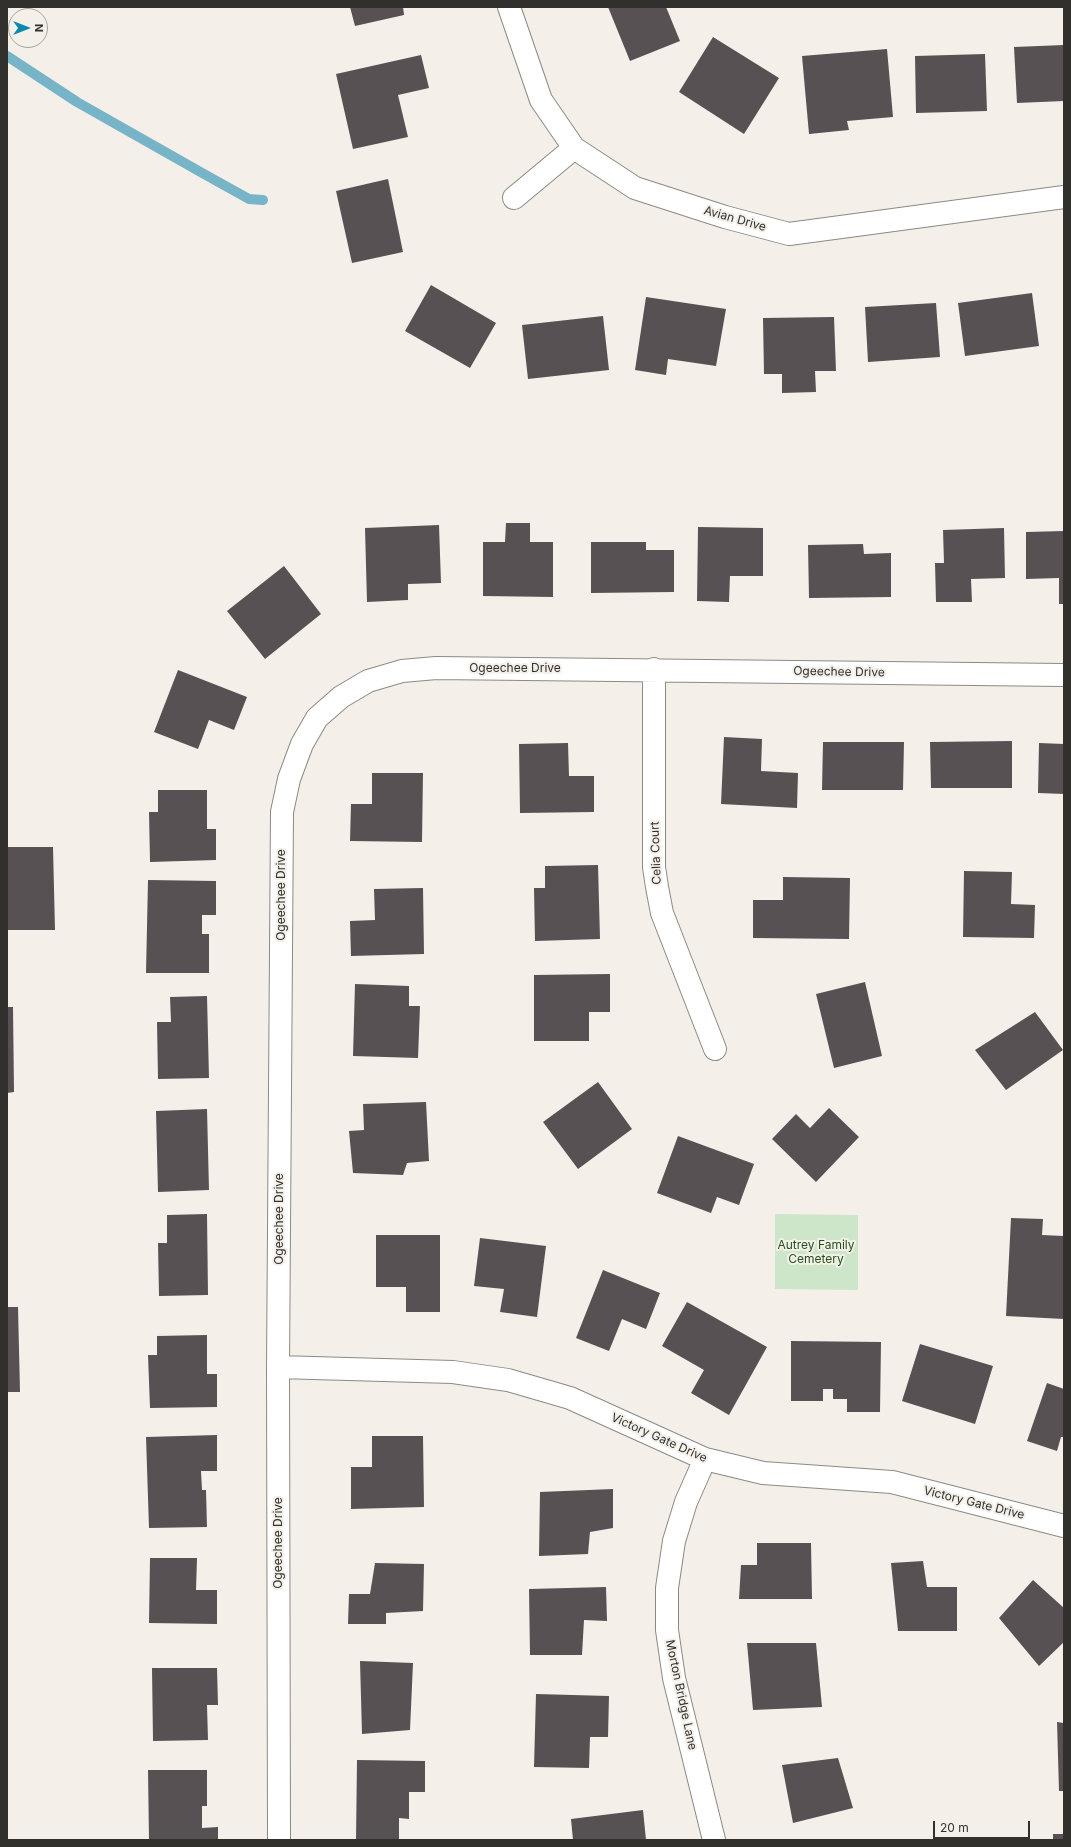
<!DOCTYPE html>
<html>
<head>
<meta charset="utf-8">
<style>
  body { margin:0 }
  #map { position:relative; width:1071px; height:1847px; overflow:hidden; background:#f4f0e9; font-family:Inter,sans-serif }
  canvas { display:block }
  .frame { position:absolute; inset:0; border:8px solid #31302d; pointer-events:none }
  .north { position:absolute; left:8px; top:8px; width:40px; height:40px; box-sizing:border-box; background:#f4f0e9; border:1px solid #a6a39e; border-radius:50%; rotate:90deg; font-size:11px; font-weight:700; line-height:16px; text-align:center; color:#31302d }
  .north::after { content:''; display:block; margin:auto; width:14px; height:18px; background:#0c89ac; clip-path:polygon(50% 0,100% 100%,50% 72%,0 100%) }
  .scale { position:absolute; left:933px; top:1821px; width:97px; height:18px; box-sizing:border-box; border:2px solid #31302d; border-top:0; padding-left:5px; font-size:12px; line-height:14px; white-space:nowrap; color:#31302d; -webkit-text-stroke:3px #f4f0e9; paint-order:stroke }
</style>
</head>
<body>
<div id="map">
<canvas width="1071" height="1847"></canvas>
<div class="frame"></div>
<div class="north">N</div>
<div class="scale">20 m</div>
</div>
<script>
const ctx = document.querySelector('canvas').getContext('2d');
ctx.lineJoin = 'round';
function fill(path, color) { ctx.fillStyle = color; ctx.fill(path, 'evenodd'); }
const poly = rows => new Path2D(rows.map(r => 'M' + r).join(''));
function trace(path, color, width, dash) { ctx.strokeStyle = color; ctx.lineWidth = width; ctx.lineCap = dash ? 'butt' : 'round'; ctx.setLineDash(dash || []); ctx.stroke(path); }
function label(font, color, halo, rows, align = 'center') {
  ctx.font = font + ' Inter,sans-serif'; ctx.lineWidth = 4; ctx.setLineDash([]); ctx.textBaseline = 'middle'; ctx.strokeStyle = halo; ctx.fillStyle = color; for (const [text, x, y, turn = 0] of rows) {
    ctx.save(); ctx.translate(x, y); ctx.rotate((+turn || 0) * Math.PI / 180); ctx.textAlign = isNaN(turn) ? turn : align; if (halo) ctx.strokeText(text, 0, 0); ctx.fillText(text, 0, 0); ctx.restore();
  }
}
fill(poly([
  [775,1214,858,1215,858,1290,775,1289]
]), '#cde6c9');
trace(poly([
  [7,56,77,102,204,174,249,199,263,200]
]), '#77b4c7', 10);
fill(poly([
  [350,7,403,7,404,15,355,26],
  [608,7,666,7,680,41,630,61],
  [713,37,779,78,744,134,679,92],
  [1064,45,1064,101,1017,103,1014,47],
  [887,49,893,117,847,121,849,130,809,134,802,56],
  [985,54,987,111,916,113,915,56],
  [421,55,429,88,398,95,408,137,353,149,336,74],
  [388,179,403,252,352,263,336,191],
  [431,285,496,323,470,368,405,331],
  [1032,293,1039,346,965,356,958,303],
  [646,297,726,309,716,366,668,359,666,375,635,370],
  [936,303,940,357,868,362,865,307],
  [603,316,609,370,528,379,522,325],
  [834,317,836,371,815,371,816,392,782,393,782,374,764,374,763,318],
  [506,523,530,523,530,542,553,542,553,597,483,596,483,542,505,542],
  [439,525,441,583,408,584,408,600,367,602,365,528],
  [698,527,763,528,763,576,730,576,729,602,697,601],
  [1004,528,1005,578,971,579,972,602,936,602,935,563,944,563,943,530],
  [1064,531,1064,604,1059,604,1059,578,1026,579,1026,532],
  [591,542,646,542,646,550,674,550,674,592,591,593],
  [863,544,864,554,891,553,891,597,809,598,808,545],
  [284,566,321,614,265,659,227,611],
  [178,670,247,697,234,730,209,720,198,749,154,732],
  [724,737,762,739,761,771,798,773,797,808,721,804],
  [1012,741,1012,788,931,788,930,742],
  [823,742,904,742,903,790,822,790],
  [568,743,569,776,594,776,594,812,520,813,519,744],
  [1039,743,1064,744,1064,794,1038,793],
  [372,773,423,773,422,842,350,841,351,804,372,804],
  [158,790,207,790,207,829,216,829,216,860,150,862,149,812,158,812],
  [7,847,53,847,55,930,7,930],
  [598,865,600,939,535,941,534,888,545,888,545,866],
  [964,871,1012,872,1011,904,1035,905,1034,938,963,937],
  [783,877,850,878,849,939,753,938,753,900,783,900],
  [148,880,216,881,216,915,202,915,202,934,209,934,209,973,146,973],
  [423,888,424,954,351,956,350,921,375,920,374,889],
  [610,974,610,1012,589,1012,589,1041,534,1041,534,975],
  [865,982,882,1056,834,1068,816,994],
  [355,984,409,986,409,1006,420,1006,418,1058,353,1056],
  [207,996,209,1078,158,1079,157,1022,171,1022,170,997],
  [7,1007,13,1007,14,1092,7,1093],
  [1035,1012,1063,1050,1006,1090,975,1050],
  [598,1082,632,1129,578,1169,543,1122],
  [426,1102,429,1161,407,1163,403,1175,353,1173,349,1131,364,1130,363,1104],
  [829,1108,859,1137,816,1182,772,1139,796,1114,810,1128],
  [207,1109,209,1190,158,1192,156,1111],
  [678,1136,754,1164,739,1205,717,1197,711,1213,657,1193],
  [207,1214,208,1295,159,1296,158,1243,167,1243,167,1215],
  [1011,1218,1043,1219,1042,1235,1064,1236,1064,1319,1006,1316],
  [376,1235,440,1235,440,1312,406,1312,406,1287,376,1287],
  [480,1238,546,1246,537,1317,500,1312,504,1289,474,1286],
  [603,1270,660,1293,646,1329,622,1319,609,1351,576,1338],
  [687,1302,767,1347,729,1415,691,1393,704,1370,662,1346],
  [7,1307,18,1307,20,1392,7,1392],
  [207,1335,207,1374,217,1374,217,1407,150,1408,148,1355,157,1355,157,1336],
  [791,1341,881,1342,880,1412,847,1412,847,1399,833,1399,833,1389,823,1389,823,1401,791,1401],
  [920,1344,993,1366,975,1424,902,1401],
  [1047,1383,1064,1389,1064,1437,1061,1437,1057,1451,1027,1441],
  [217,1435,217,1471,201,1471,202,1490,206,1490,207,1527,149,1528,146,1437],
  [372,1436,423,1436,424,1507,351,1509,351,1467,372,1467],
  [613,1489,613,1528,590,1532,588,1554,539,1556,540,1492],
  [757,1543,811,1543,812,1599,739,1599,741,1565,757,1565],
  [150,1558,197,1558,196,1590,217,1590,217,1624,149,1623],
  [923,1561,927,1587,957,1587,957,1631,898,1631,891,1563],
  [375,1563,424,1564,423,1611,386,1613,386,1624,348,1624,349,1594,370,1594],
  [1033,1580,1064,1608,1064,1642,1039,1666,999,1618],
  [606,1587,607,1621,584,1620,582,1655,530,1655,529,1589],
  [747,1643,816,1643,822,1707,753,1710],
  [360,1661,413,1663,410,1730,362,1734],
  [152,1668,217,1668,218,1705,207,1705,208,1740,153,1741],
  [536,1694,609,1696,608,1737,590,1737,589,1768,534,1767],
  [1057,1722,1064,1723,1064,1791,1059,1791],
  [838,1758,853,1808,793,1823,782,1765],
  [357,1760,425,1761,425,1792,409,1792,409,1819,399,1818,399,1840,356,1840],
  [148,1770,207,1770,207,1806,202,1806,202,1828,218,1827,218,1840,149,1840],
  [643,1810,646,1840,573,1840,571,1819],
  [1053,1834,1064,1834,1064,1840,1053,1840]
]), '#575154');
const street = poly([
  [509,7,541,100,574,148,635,188,725,217,789,234,1064,197],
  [514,198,574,148],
  [654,669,654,867,657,887,662,913,715,1049],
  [278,1367,453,1372,508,1380,570,1398,705,1459,763,1473,892,1482,1064,1526],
  [705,1459,686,1502,674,1541,667,1588,667,1630,674,1678,714,1840],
  [279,1840,278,1367,282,812,289,779,302,744,317,718,341,697,368,681,402,671,436,668,1064,675]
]);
trace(street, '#8c8a83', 24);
trace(street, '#fff', 22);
label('12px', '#31302d', '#f4f0e9', [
  ["Avian Drive",735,219,16],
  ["Ogeechee Drive",515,668],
  ["Ogeechee Drive",839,672,1],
  ["Celia Court",656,853,-92],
  ["Ogeechee Drive",281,895,-90],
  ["Ogeechee Drive",279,1219,-90],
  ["Victory Gate Drive",659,1438,24],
  ["Victory Gate Drive",974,1503,14],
  ["Ogeechee Drive",278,1543,-90],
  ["Morton Bridge Lane",681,1695,78]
]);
label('12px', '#22511b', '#f4f0e9', [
  ["Autrey Family",816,1245],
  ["Cemetery",816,1259]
]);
</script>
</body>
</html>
